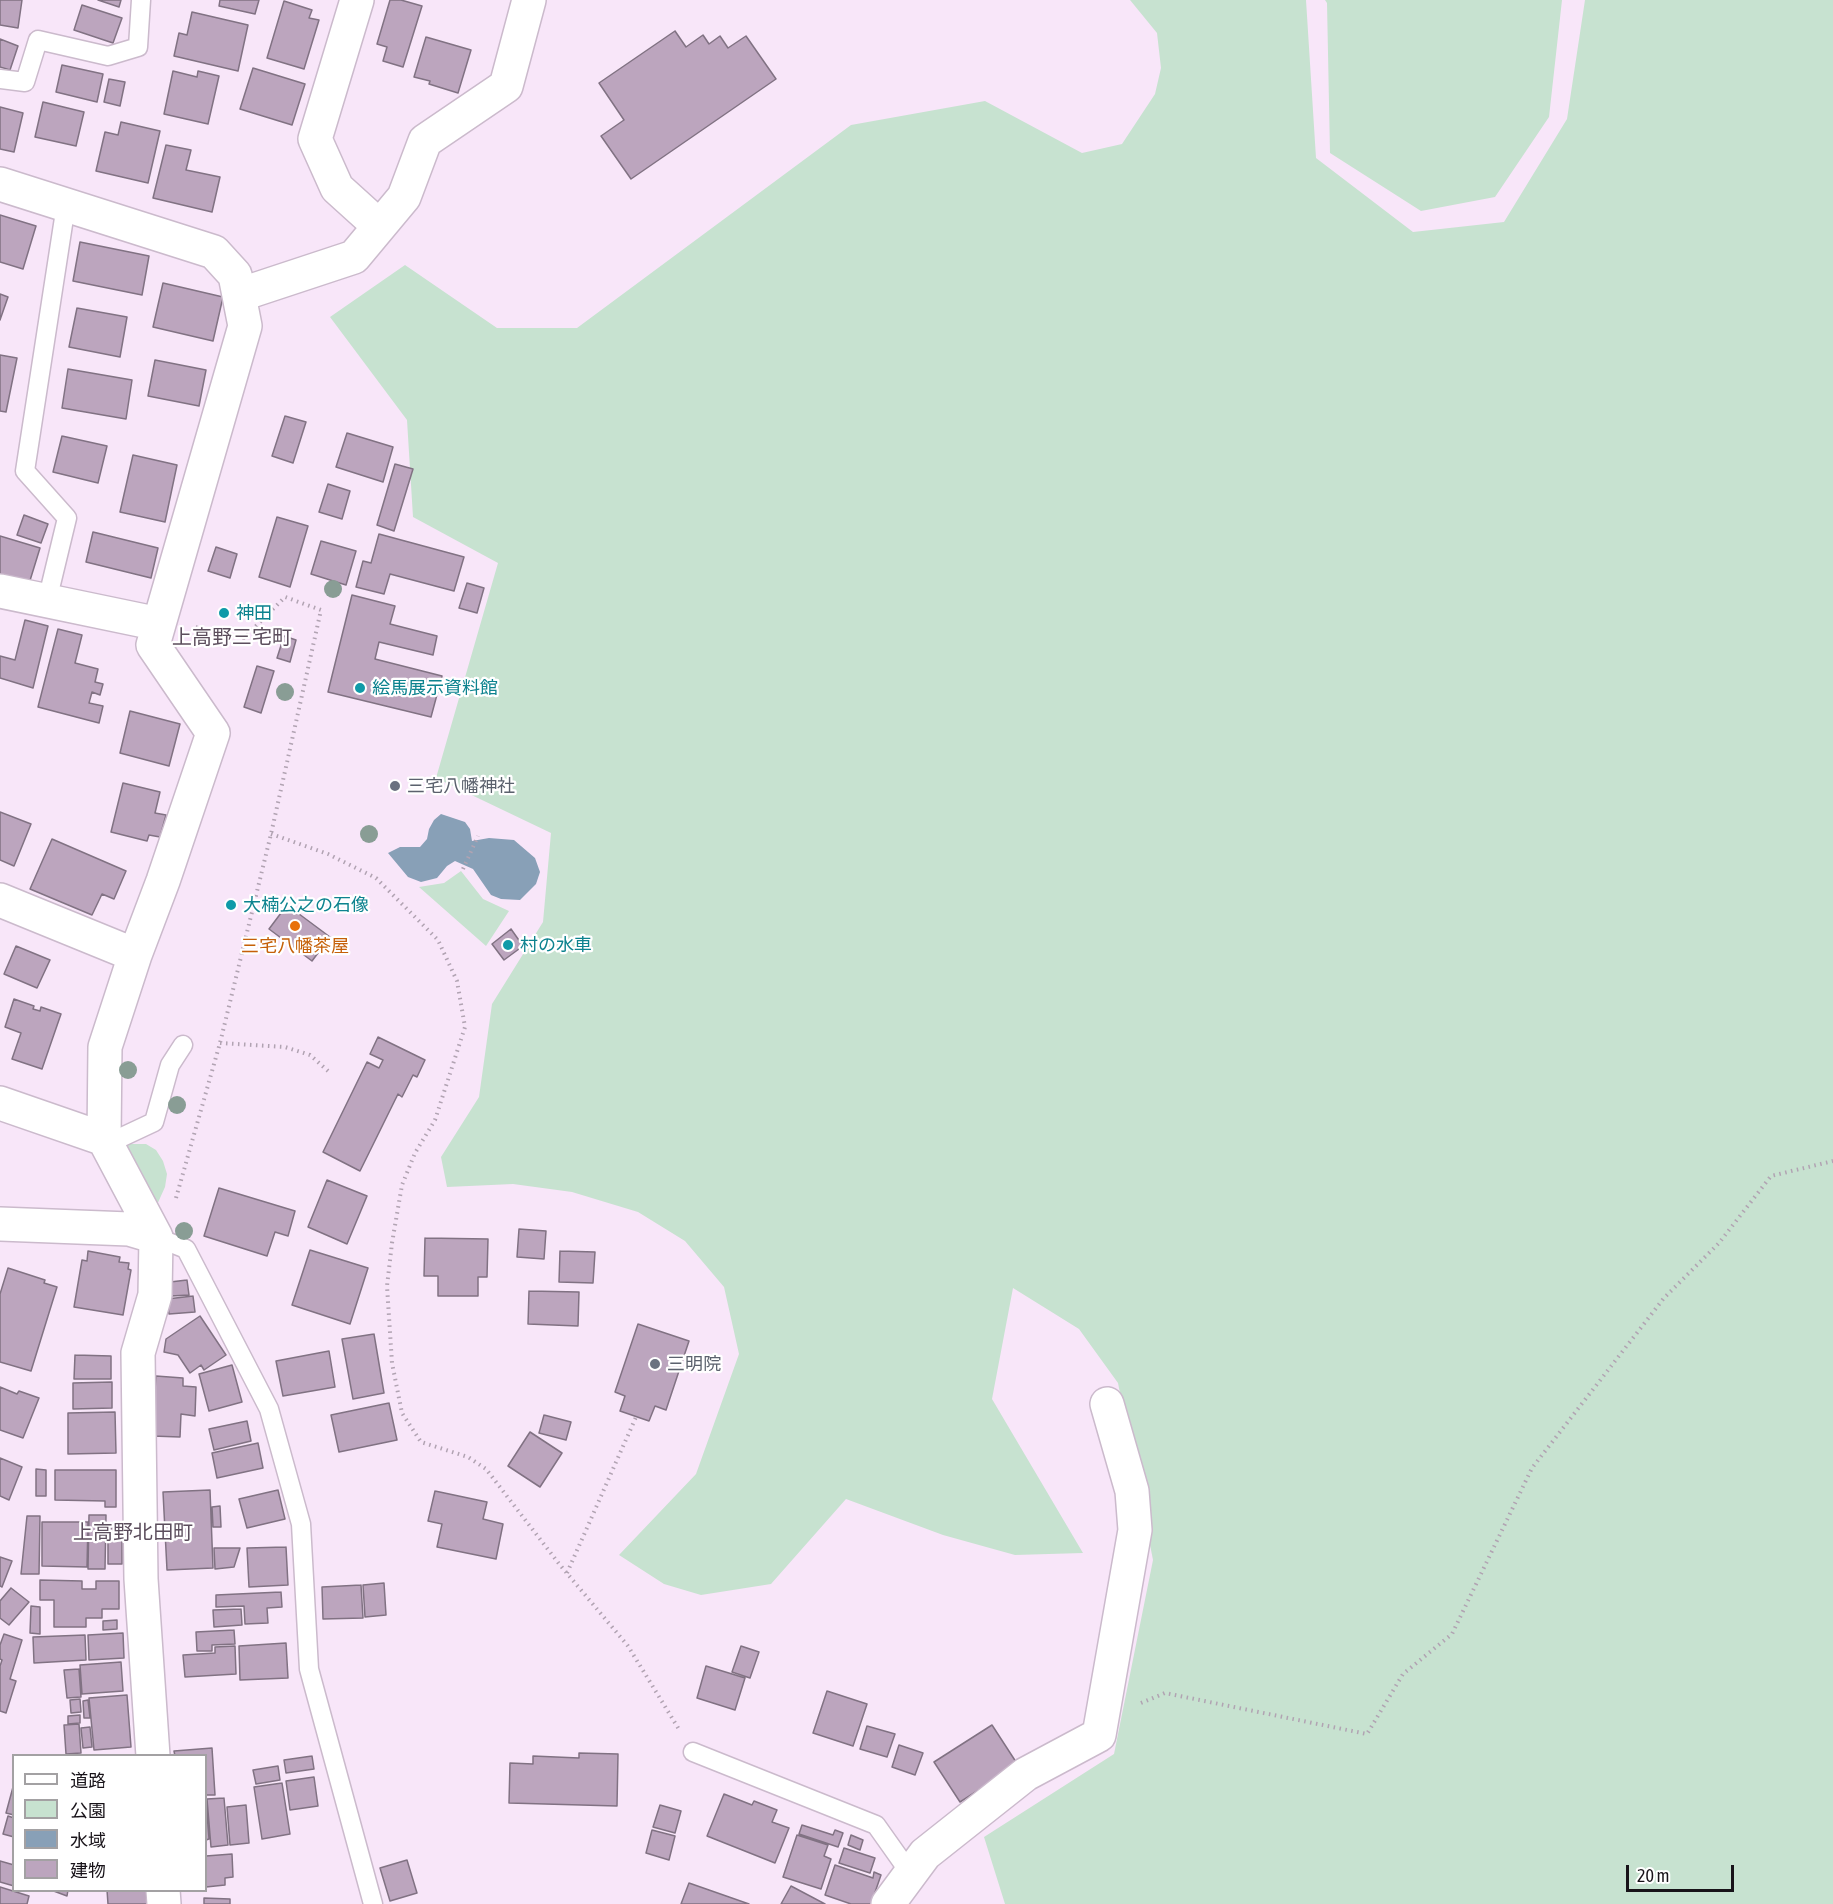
<!DOCTYPE html>
<html>
<head>
<meta charset="utf-8">
<style>
  body { margin:0 }
  #map { position:relative; width:1833px; height:1904px; overflow:hidden; background:#f8e6f9; font-family:"Asap Condensed","Noto Sans JP",sans-serif }
  canvas { display:block }
  .legend { position:absolute; left:12px; top:1754px; width:195px; height:138px; box-sizing:border-box; background:#fff; border:2px solid #a3a1a3; margin:0; padding:8px 10px; list-style:none; font-size:18px; color:#181319 }
  .legend li { display:flex; align-items:center; gap:12px; height:30px }
  .legend b { width:30px; border:2px solid #a3a1a3 }
  .scale { position:absolute; left:1626px; top:1865px; width:108px; height:27px; box-sizing:border-box; border:3px solid #181319; border-top:0; padding-left:8px; font-size:18px; line-height:21px; white-space:nowrap; color:#181319; -webkit-text-stroke:4px #fff; paint-order:stroke }
</style>
</head>
<body>
<div id="map">
<canvas width="1833" height="1904"></canvas>
<ul class="legend">
<li><b style="height:8px;background:#fff"></b>道路</li>
<li><b style="height:16px;background:#c7e2d0"></b>公園</li>
<li><b style="height:16px;background:#88a0b7"></b>水域</li>
<li><b style="height:16px;background:#bca5be"></b>建物</li>
</ul>
<div class="scale">20 m</div>
</div>
<script>
const ctx = document.querySelector('canvas').getContext('2d');
ctx.lineJoin = 'round';
function fill(path, color) { ctx.fillStyle = color; ctx.fill(path, 'evenodd'); }
const poly = rows => new Path2D(rows.map(r => 'M' + r).join(''));
function trace(path, color, width, dash) { ctx.strokeStyle = color; ctx.lineWidth = width; ctx.lineCap = dash ? 'butt' : 'round'; ctx.setLineDash(dash || []); ctx.stroke(path); }
function label(font, color, halo, rows, align = 'center') {
  ctx.font = font + ' "Asap Condensed","Noto Sans JP",sans-serif'; ctx.lineWidth = 4.5; ctx.setLineDash([]); ctx.textBaseline = 'middle'; ctx.strokeStyle = halo; ctx.fillStyle = color; for (const [text, x, y, turn = 0] of rows) {
    ctx.save(); ctx.translate(x, y); ctx.rotate((+turn || 0) * Math.PI / 180); ctx.textAlign = isNaN(turn) ? turn : align; if (halo) ctx.strokeText(text, 0, 0); ctx.fillText(text, 0, 0); ctx.restore();
  }
}
fill(poly([
  [1130,0,1306,0,1316,158,1413,232,1504,222,1567,119,1585,0,1833,0,1833,1904,1005,1904,984,1837,1114,1754,1153,1560,1118,1383,1079,1329,1013,1288,992,1399,1083,1553,1015,1555,943,1535,846,1499,771,1584,701,1595,664,1584,619,1555,696,1474,739,1354,724,1287,685,1241,638,1212,572,1192,513,1184,447,1187,441,1157,479,1097,492,1004,543,922,551,833,436,778,498,563,413,517,407,420,330,317,405,265,497,328,577,328,851,125,985,101,1082,153,1122,144,1155,94,1161,68,1157,33],
  [1325,0,1562,0,1549,117,1495,197,1421,211,1330,153,1327,3],
  [461,871,483,899,509,911,486,946,419,887,444,883],
  [127,1144,146,1144,156,1150,163,1161,167,1174,165,1187,156,1207,131,1159]
]), '#c7e2d0');
fill(poly([
  [441,814,465,822,470,829,472,841,489,838,514,840,535,858,540,872,536,884,520,900,501,899,491,895,473,869,455,861,447,866,437,878,421,882,408,877,388,853,400,847,420,847,427,839,429,829,434,820]
]), '#88a0b7');
const building = poly([
  [0,0,22,0,18,28,0,25,0,0],
  [98,0,121,0,119,7,98,0],
  [220,0,259,0,255,14,219,6,220,0],
  [390,0,401,0,422,6,403,67,383,61,387,47,377,44,390,0],
  [284,1,312,10,309,18,319,20,304,69,267,58,284,1],
  [82,5,122,18,113,43,74,30,82,5],
  [192,12,248,25,238,71,174,56,179,33,187,35,192,12],
  [675,31,686,47,703,35,709,44,720,36,728,48,746,36,776,79,631,179,601,136,624,120,599,83,675,31],
  [426,37,471,50,458,93,429,84,430,81,414,77,426,37],
  [0,39,18,46,10,70,0,67,0,39],
  [62,65,103,74,97,102,56,92,62,65],
  [253,68,305,84,292,125,240,109,253,68],
  [173,71,197,77,198,71,219,76,208,124,164,114,173,71],
  [109,79,125,82,120,106,104,102,109,79],
  [43,102,84,112,76,146,35,137,43,102],
  [0,107,23,113,14,152,0,149,0,107],
  [121,122,160,131,148,183,96,171,105,132,118,135,121,122],
  [166,145,191,150,186,170,220,177,212,212,153,198,166,145],
  [0,215,36,226,23,269,0,262,0,215],
  [80,242,149,256,142,295,73,281,80,242],
  [163,283,223,297,213,341,153,327,163,283],
  [0,294,8,297,0,320,0,294],
  [77,308,127,317,120,357,69,347,77,308],
  [0,355,17,358,6,412,0,411,0,355],
  [155,360,206,370,199,406,148,396,155,360],
  [68,369,132,380,126,419,62,408,68,369],
  [285,416,306,422,293,463,272,456,285,416],
  [347,433,393,447,383,482,336,467,347,433],
  [62,436,107,446,98,483,53,472,62,436],
  [133,455,177,465,165,522,120,512,133,455],
  [395,464,413,469,394,531,377,525,395,464],
  [328,484,350,491,342,519,319,512,328,484],
  [24,515,48,524,41,543,17,535,24,515],
  [277,517,308,526,290,587,259,577,277,517],
  [93,532,158,548,151,578,86,562,93,532],
  [379,534,464,557,454,591,390,574,384,594,356,587,363,561,371,563,379,534],
  [0,536,40,548,28,587,0,579,0,536],
  [321,541,356,551,346,585,311,574,321,541],
  [216,547,237,554,230,578,208,571,216,547],
  [467,583,484,588,477,613,459,608,467,583],
  [352,595,395,606,390,624,437,636,433,655,379,642,375,659,442,676,431,717,328,692,352,595],
  [25,620,48,626,33,688,0,678,0,656,15,660,25,620],
  [58,629,82,635,75,663,98,669,95,682,103,684,100,695,92,692,89,703,103,706,99,723,38,707,58,629],
  [284,636,296,640,290,662,277,658,284,636],
  [257,666,274,671,261,713,244,707,257,666],
  [130,711,180,724,169,766,120,753,130,711],
  [123,783,160,792,155,813,166,815,160,837,149,835,147,841,111,832,123,783],
  [0,812,31,824,14,866,0,860,0,812],
  [52,839,126,871,114,899,102,894,92,915,30,889,52,839],
  [287,905,330,937,312,961,269,929,287,905],
  [511,929,523,946,504,960,492,944,511,929],
  [16,946,50,960,37,988,4,974,16,946],
  [14,999,34,1006,33,1009,40,1011,41,1007,61,1014,42,1069,12,1059,21,1033,5,1027,14,999],
  [378,1037,425,1060,417,1077,413,1075,402,1097,398,1094,360,1171,323,1152,367,1062,379,1068,383,1060,370,1054,378,1037],
  [327,1180,367,1196,347,1244,308,1227,327,1180],
  [219,1188,295,1211,288,1236,275,1232,267,1256,204,1236,219,1188],
  [519,1229,546,1231,544,1259,517,1257,519,1229],
  [425,1238,488,1239,487,1277,478,1277,478,1296,438,1296,438,1276,424,1276,425,1238],
  [310,1250,368,1268,350,1324,292,1305,310,1250],
  [88,1251,120,1257,119,1262,129,1263,128,1269,131,1270,123,1315,74,1307,82,1260,87,1261,88,1251],
  [560,1251,595,1252,593,1283,559,1282,560,1251],
  [8,1268,45,1280,44,1283,57,1287,31,1371,0,1362,0,1294,8,1268],
  [187,1280,189,1295,171,1296,170,1282,187,1280],
  [529,1291,579,1292,578,1326,528,1324,529,1291],
  [193,1296,195,1312,169,1314,167,1299,193,1296],
  [200,1316,226,1355,204,1370,201,1365,190,1373,178,1355,164,1352,166,1339,200,1316],
  [638,1324,689,1341,666,1410,655,1406,649,1421,620,1411,625,1396,615,1392,638,1324],
  [374,1334,384,1393,353,1399,342,1339,374,1334],
  [329,1351,335,1387,283,1396,276,1361,329,1351],
  [75,1355,111,1356,111,1379,74,1379,75,1355],
  [232,1365,242,1402,209,1411,199,1374,232,1365],
  [156,1376,183,1378,183,1386,196,1387,195,1416,181,1414,180,1437,152,1436,156,1376],
  [112,1382,112,1408,73,1409,73,1383,112,1382],
  [0,1387,17,1394,19,1391,39,1398,23,1438,0,1430,0,1387],
  [389,1403,397,1440,339,1452,331,1415,389,1403],
  [115,1412,116,1453,68,1454,68,1413,115,1412],
  [544,1415,571,1422,566,1440,539,1433,544,1415],
  [247,1421,251,1441,214,1450,209,1429,247,1421],
  [530,1432,562,1453,540,1487,508,1466,530,1432],
  [258,1443,263,1468,217,1478,212,1453,258,1443],
  [0,1458,22,1467,9,1500,0,1496,0,1458],
  [36,1469,46,1470,46,1496,36,1496,36,1469],
  [55,1470,116,1470,116,1507,105,1507,105,1501,55,1500,55,1470],
  [210,1490,213,1568,167,1570,163,1492,210,1490],
  [278,1490,285,1519,247,1528,239,1499,278,1490],
  [435,1491,487,1502,483,1519,503,1524,496,1559,437,1547,442,1524,428,1521,435,1491],
  [220,1506,221,1527,213,1527,212,1507,220,1506],
  [89,1515,106,1515,105,1569,88,1569,89,1515],
  [27,1516,40,1516,39,1574,21,1574,27,1516],
  [42,1522,88,1522,87,1567,42,1566,42,1522],
  [108,1528,122,1528,122,1564,108,1564,108,1528],
  [286,1547,288,1585,249,1587,247,1548,286,1547],
  [214,1548,240,1548,234,1567,215,1569,214,1548],
  [0,1557,12,1561,2,1587,0,1586,0,1557],
  [40,1580,82,1581,82,1589,96,1589,96,1581,119,1581,119,1609,102,1609,102,1618,86,1618,86,1627,54,1627,54,1600,40,1600,40,1580],
  [384,1583,386,1615,365,1617,363,1585,384,1583],
  [361,1585,363,1618,323,1619,322,1587,361,1585],
  [11,1588,29,1602,9,1625,0,1618,0,1601,11,1588],
  [281,1592,282,1607,267,1608,268,1623,245,1624,244,1606,216,1607,216,1595,281,1592],
  [31,1606,40,1607,40,1634,30,1633,31,1606],
  [241,1609,242,1625,214,1627,213,1610,241,1609],
  [117,1620,117,1629,103,1630,103,1621,117,1620],
  [234,1630,235,1644,212,1645,212,1651,197,1651,196,1632,234,1630],
  [123,1633,124,1658,89,1660,88,1635,123,1633],
  [4,1634,22,1640,10,1679,16,1681,6,1713,0,1711,0,1666,2,1660,0,1659,0,1645,4,1634],
  [85,1635,86,1660,34,1663,33,1637,85,1635],
  [286,1643,288,1678,240,1680,239,1646,286,1643],
  [235,1646,236,1674,185,1677,183,1655,215,1653,215,1647,235,1646],
  [741,1646,759,1652,750,1678,732,1672,741,1646],
  [121,1662,123,1691,82,1694,80,1665,121,1662],
  [706,1666,745,1678,735,1710,697,1698,706,1666],
  [79,1669,81,1697,67,1698,64,1670,79,1669],
  [827,1691,867,1704,853,1746,813,1733,827,1691],
  [127,1695,131,1747,94,1750,89,1698,127,1695],
  [80,1699,81,1712,71,1713,70,1700,80,1699],
  [88,1700,90,1718,84,1718,83,1701,88,1700],
  [80,1715,80,1723,68,1724,68,1716,80,1715],
  [79,1724,81,1753,66,1754,64,1725,79,1724],
  [992,1725,1018,1765,960,1802,934,1762,992,1725],
  [867,1726,895,1734,887,1757,860,1749,867,1726],
  [90,1727,92,1747,83,1748,81,1728,90,1727],
  [899,1745,923,1753,915,1775,892,1767,899,1745],
  [212,1748,215,1795,206,1795,206,1756,175,1756,174,1751,212,1748],
  [579,1753,618,1754,617,1806,509,1803,510,1763,533,1764,533,1756,579,1758,579,1753],
  [312,1756,314,1769,286,1773,284,1760,312,1756],
  [278,1766,280,1780,256,1784,253,1770,278,1766],
  [314,1777,318,1806,290,1810,286,1781,314,1777],
  [282,1783,290,1834,262,1839,254,1787,282,1783],
  [13,1787,14,1787,14,1815,6,1813,13,1787],
  [724,1794,752,1805,754,1801,777,1810,772,1822,789,1828,775,1863,707,1836,724,1794],
  [224,1798,228,1845,211,1847,207,1799,224,1798],
  [206,1800,209,1839,206,1840,206,1800],
  [246,1805,249,1843,230,1845,227,1807,246,1805],
  [660,1805,681,1811,675,1833,653,1827,660,1805],
  [8,1816,14,1818,14,1837,3,1834,8,1816],
  [802,1825,833,1835,835,1830,843,1833,838,1847,799,1834,802,1825],
  [652,1830,675,1836,669,1860,646,1853,652,1830],
  [797,1835,828,1845,824,1856,831,1859,821,1889,783,1877,797,1835],
  [851,1835,863,1840,860,1850,848,1845,851,1835],
  [844,1848,875,1858,870,1873,839,1863,844,1848],
  [232,1854,233,1877,225,1878,225,1885,206,1887,206,1856,232,1854],
  [407,1860,417,1893,390,1901,380,1868,407,1860],
  [0,1861,14,1865,14,1886,0,1882,0,1861],
  [835,1865,873,1878,874,1872,881,1875,871,1904,851,1904,825,1895,835,1865],
  [689,1883,749,1904,681,1904,689,1883],
  [791,1886,825,1904,781,1904,791,1886],
  [0,1887,29,1896,27,1904,0,1904,0,1887],
  [51,1890,68,1890,67,1896,51,1890],
  [107,1890,146,1890,147,1904,108,1904,107,1890],
  [204,1898,230,1899,230,1904,204,1904,204,1898]
]);
fill(building, '#bca5be');
trace(building, '#817283', 1.5);
const service = poly([
  [0,79,25,82,38,40,108,56,138,47,141,0],
  [47,601,67,518,25,471,66,205],
  [104,1139,122,1137,154,1122,170,1065,183,1045],
  [156,1237,186,1249,269,1409,301,1524,309,1669,373,1904],
  [693,1752,876,1825,910,1873]
]);
const minor = poly([
  [357,0,315,139,337,188,379,226],
  [0,184,214,252,235,275,245,326,153,645,213,733,163,881,135,955,105,1047,104,1139],
  [239,295,354,257,404,197,425,141,506,86,529,0],
  [0,591,159,624],
  [0,900,135,955],
  [0,1103,104,1139,156,1237,155,1295,138,1353,141,1579,153,1756],
  [0,1224,129,1229,156,1237],
  [163,1890,164,1904],
  [888,1904,925,1854,1026,1774,1099,1735,1135,1530,1132,1491,1107,1404]
]);
trace(service, '#cbbacc', 21);
trace(minor, '#cbbacc', 36);
trace(poly([
  [271,834,328,854,376,878,438,940,457,981,465,1027,435,1120,415,1153,402,1185,392,1243,387,1286,392,1363,402,1413,421,1442,468,1457,486,1469,560,1565,628,1646,680,1731],
  [463,869,478,836],
  [220,1043,285,1047,310,1055,328,1071],
  [176,1198,220,1043,271,834,321,610,285,597,244,638,195,627],
  [567,1573,636,1417],
  [1141,1703,1165,1693,1367,1734,1403,1674,1452,1634,1532,1468,1664,1298,1719,1243,1771,1176,1833,1161]
]), '#b1a3b2', 4, [1.5, 4.5]);
trace(service, '#fff', 18);
trace(minor, '#fff', 33);
ctx.fillStyle = '#899d95';
for (const [x, y] of [
  [333,589],
  [285,692],
  [369,834],
  [128,1070],
  [177,1105],
  [184,1231]
]) { ctx.beginPath(); ctx.arc(x, y, 9, 0, 2 * Math.PI); ctx.fill(); }
for (const [x, y, r, color] of [
  [224,613,6,"#0f9aa8"],
  [360,688,6,"#0f9aa8"],
  [395,786,6,"#6b7280"],
  [231,905,6,"#0f9aa8"],
  [295,926,6,"#e8710a"],
  [508,945,6,"#0f9aa8"],
  [655,1364,6,"#6b7280"]
]) { const dot = new Path2D(); dot.arc(x, y, r, 0, 2 * Math.PI); ctx.fillStyle = color; ctx.fill(dot); trace(dot, '#fff', 2); }
label('18px', '#0d838f', '#fff', [
  ["神田",236,613],
  ["絵馬展示資料館",372,688],
  ["大楠公之の石像",243,905],
  ["村の水車",520,945]
], 'left');
label('18px', '#5b616d', '#fff', [
  ["三宅八幡神社",407,786],
  ["三明院",667,1364]
], 'left');
label('18px', '#c56008', '#fff', [
  ["三宅八幡茶屋",295,946]
]);
label('20px', '#5c4e5d', '#fff', [
  ["上高野三宅町",232,638],
  ["上高野北田町",133,1533]
]);
</script>
</body>
</html>
